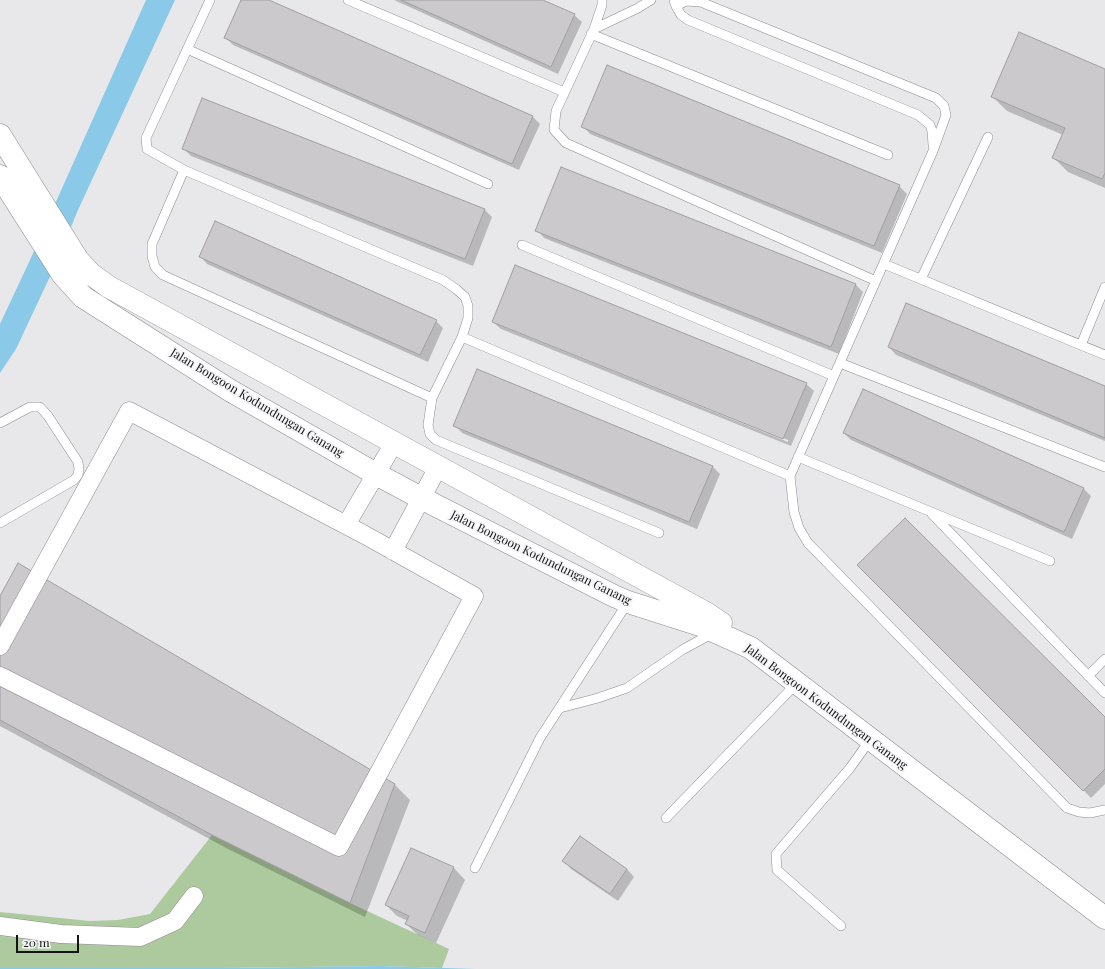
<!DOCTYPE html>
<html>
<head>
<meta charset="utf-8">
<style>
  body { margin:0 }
  #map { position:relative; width:1105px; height:969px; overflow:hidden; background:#e8e8eb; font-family:"Playfair Display",serif }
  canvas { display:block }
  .scale { position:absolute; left:16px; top:935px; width:63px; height:18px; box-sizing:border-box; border:2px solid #131314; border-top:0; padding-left:5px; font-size:12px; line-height:14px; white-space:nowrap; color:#131314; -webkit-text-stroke:3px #f5f5f8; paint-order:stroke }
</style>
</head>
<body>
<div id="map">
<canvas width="1105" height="969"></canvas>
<div class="scale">20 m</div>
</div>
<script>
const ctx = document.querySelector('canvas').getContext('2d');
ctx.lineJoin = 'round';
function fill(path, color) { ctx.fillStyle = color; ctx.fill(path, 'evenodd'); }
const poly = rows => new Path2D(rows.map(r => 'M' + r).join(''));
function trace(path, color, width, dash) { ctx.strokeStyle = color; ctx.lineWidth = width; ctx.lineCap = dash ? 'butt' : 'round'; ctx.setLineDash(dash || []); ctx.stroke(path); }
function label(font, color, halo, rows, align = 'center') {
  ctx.font = font + ' "Playfair Display",serif'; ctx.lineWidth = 3.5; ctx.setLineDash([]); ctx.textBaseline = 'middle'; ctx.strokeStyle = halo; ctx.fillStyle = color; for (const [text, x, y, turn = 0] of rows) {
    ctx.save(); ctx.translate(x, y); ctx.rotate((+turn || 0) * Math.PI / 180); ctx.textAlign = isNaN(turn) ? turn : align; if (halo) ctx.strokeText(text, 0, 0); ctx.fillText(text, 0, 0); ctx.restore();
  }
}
fill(poly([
  [212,835,350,903,449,949,442,968,381,966,219,968,0,968,0,912,90,921,118,920,150,914]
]), '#adca9e');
fill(poly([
  [146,0,175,0,78,210,54,268,16,349,0,373,0,324,30,260],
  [381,966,476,969,0,969,0,968,219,968]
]), '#8acae8');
fill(poly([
  [242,0,266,0,533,117,540,124,519,170,233,45,225,37],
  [394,0,541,0,574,15,582,22,558,74],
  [1105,70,1105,188,1068,172,1053,157,1063,135,1007,111,992,96],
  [583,126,899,186,907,194,882,253,590,134],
  [183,148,485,210,492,217,473,266,191,156],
  [537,230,856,285,863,292,839,354,544,238],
  [200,256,436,321,443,328,428,362,207,264],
  [493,322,806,384,814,391,791,446,501,329],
  [501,324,788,440,788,442,501,326],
  [889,347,1105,387,1105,441,896,355],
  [863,390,1084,489,1091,496,1072,539,851,440,844,433],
  [455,425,712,466,720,474,697,529,462,433],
  [19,565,395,785,410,800,365,917,228,849,0,726,0,598],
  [859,565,1105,719,1105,784,1091,798],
  [412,849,454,868,465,880,436,943,418,935,406,924,408,921,397,916,386,905],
  [564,861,627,869,634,877,618,901,571,869]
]), '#0003');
const building = poly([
  [241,0,269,0,533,116,512,164,224,38,241,0],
  [401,0,543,0,575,14,551,67,401,0],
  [1019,32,1105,69,1105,173,1102,179,1052,158,1065,128,991,97,1019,32],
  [607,65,900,185,874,246,581,127,607,65],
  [202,98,485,209,465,259,182,149,202,98],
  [561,167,856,284,831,347,535,231,561,167],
  [215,221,437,320,420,355,199,257,215,221],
  [515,265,807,383,783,439,492,322,515,265],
  [906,303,1105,386,1105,438,888,347,906,303],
  [477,369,713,466,689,522,453,426,477,369],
  [863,389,1084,488,1064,532,843,433,863,389],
  [905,518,1105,717,1105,769,1083,791,857,565,905,518],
  [18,563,395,784,350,903,212,835,0,720,0,596,18,563],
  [580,836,627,869,610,894,562,861,580,836],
  [411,848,454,867,425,933,405,924,409,916,385,905,411,848]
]);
fill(building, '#cbc9cc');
trace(building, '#a09ea1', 1);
const lane = poly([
  [210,0,146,138,147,149,184,170,443,280,456,289,465,297,468,306,468,318,462,337,790,476],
  [348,0,564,92],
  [602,0,602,5,594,29,556,111,554,130,566,143,876,281],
  [674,0,676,6,681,15,688,20,918,115,930,125,932,131,933,145],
  [676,6,686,1,701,2,936,98,944,106,946,115,933,151,790,476,794,512,799,528,808,543,1067,808,1079,812,1090,813,1105,810],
  [594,29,638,8,651,0],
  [591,34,888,155],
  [187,49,488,184],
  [184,170,152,244,152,256,155,267,163,275,432,398],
  [522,245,834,376],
  [884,264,1105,355],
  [921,279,988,137],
  [462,337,432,398,428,425,430,434,436,440,659,533],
  [1081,345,1105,287],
  [840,363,1105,467],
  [0,423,30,407,40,407,48,416,78,462,79,469,78,475,74,480,0,523],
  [798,457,1050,561],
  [932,514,1105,693],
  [1088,676,1105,659],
  [560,708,598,698,627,688,682,650,713,633],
  [666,818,797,683],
  [475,868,540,738,628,602],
  [841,926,777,870,776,854,850,768,870,740]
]);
const street = poly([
  [346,525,394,443],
  [393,551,438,467],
  [0,646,129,411,365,535,474,596,339,847,0,676],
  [0,926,61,934,140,937,175,921,194,896]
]);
const secondary = poly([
  [0,135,78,260,91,274,109,287,706,613,721,623],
  [0,176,63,275,83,297,231,391,376,474,421,498,614,596,628,602,700,625,751,648,1105,918]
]);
trace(lane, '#8c8b8e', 10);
trace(street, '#8c8b8e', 19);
trace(secondary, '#8c8b8e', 23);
trace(lane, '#fff', 9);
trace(street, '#fff', 18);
trace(secondary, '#fff', 22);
label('12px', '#131314', '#f5f5f8', [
  ["Jalan Bongoon Kodundungan Ganang",257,403,31],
  ["Jalan Bongoon Kodundungan Ganang",541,558,26],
  ["Jalan Bongoon Kodundungan Ganang",826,707,37]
]);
</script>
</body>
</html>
